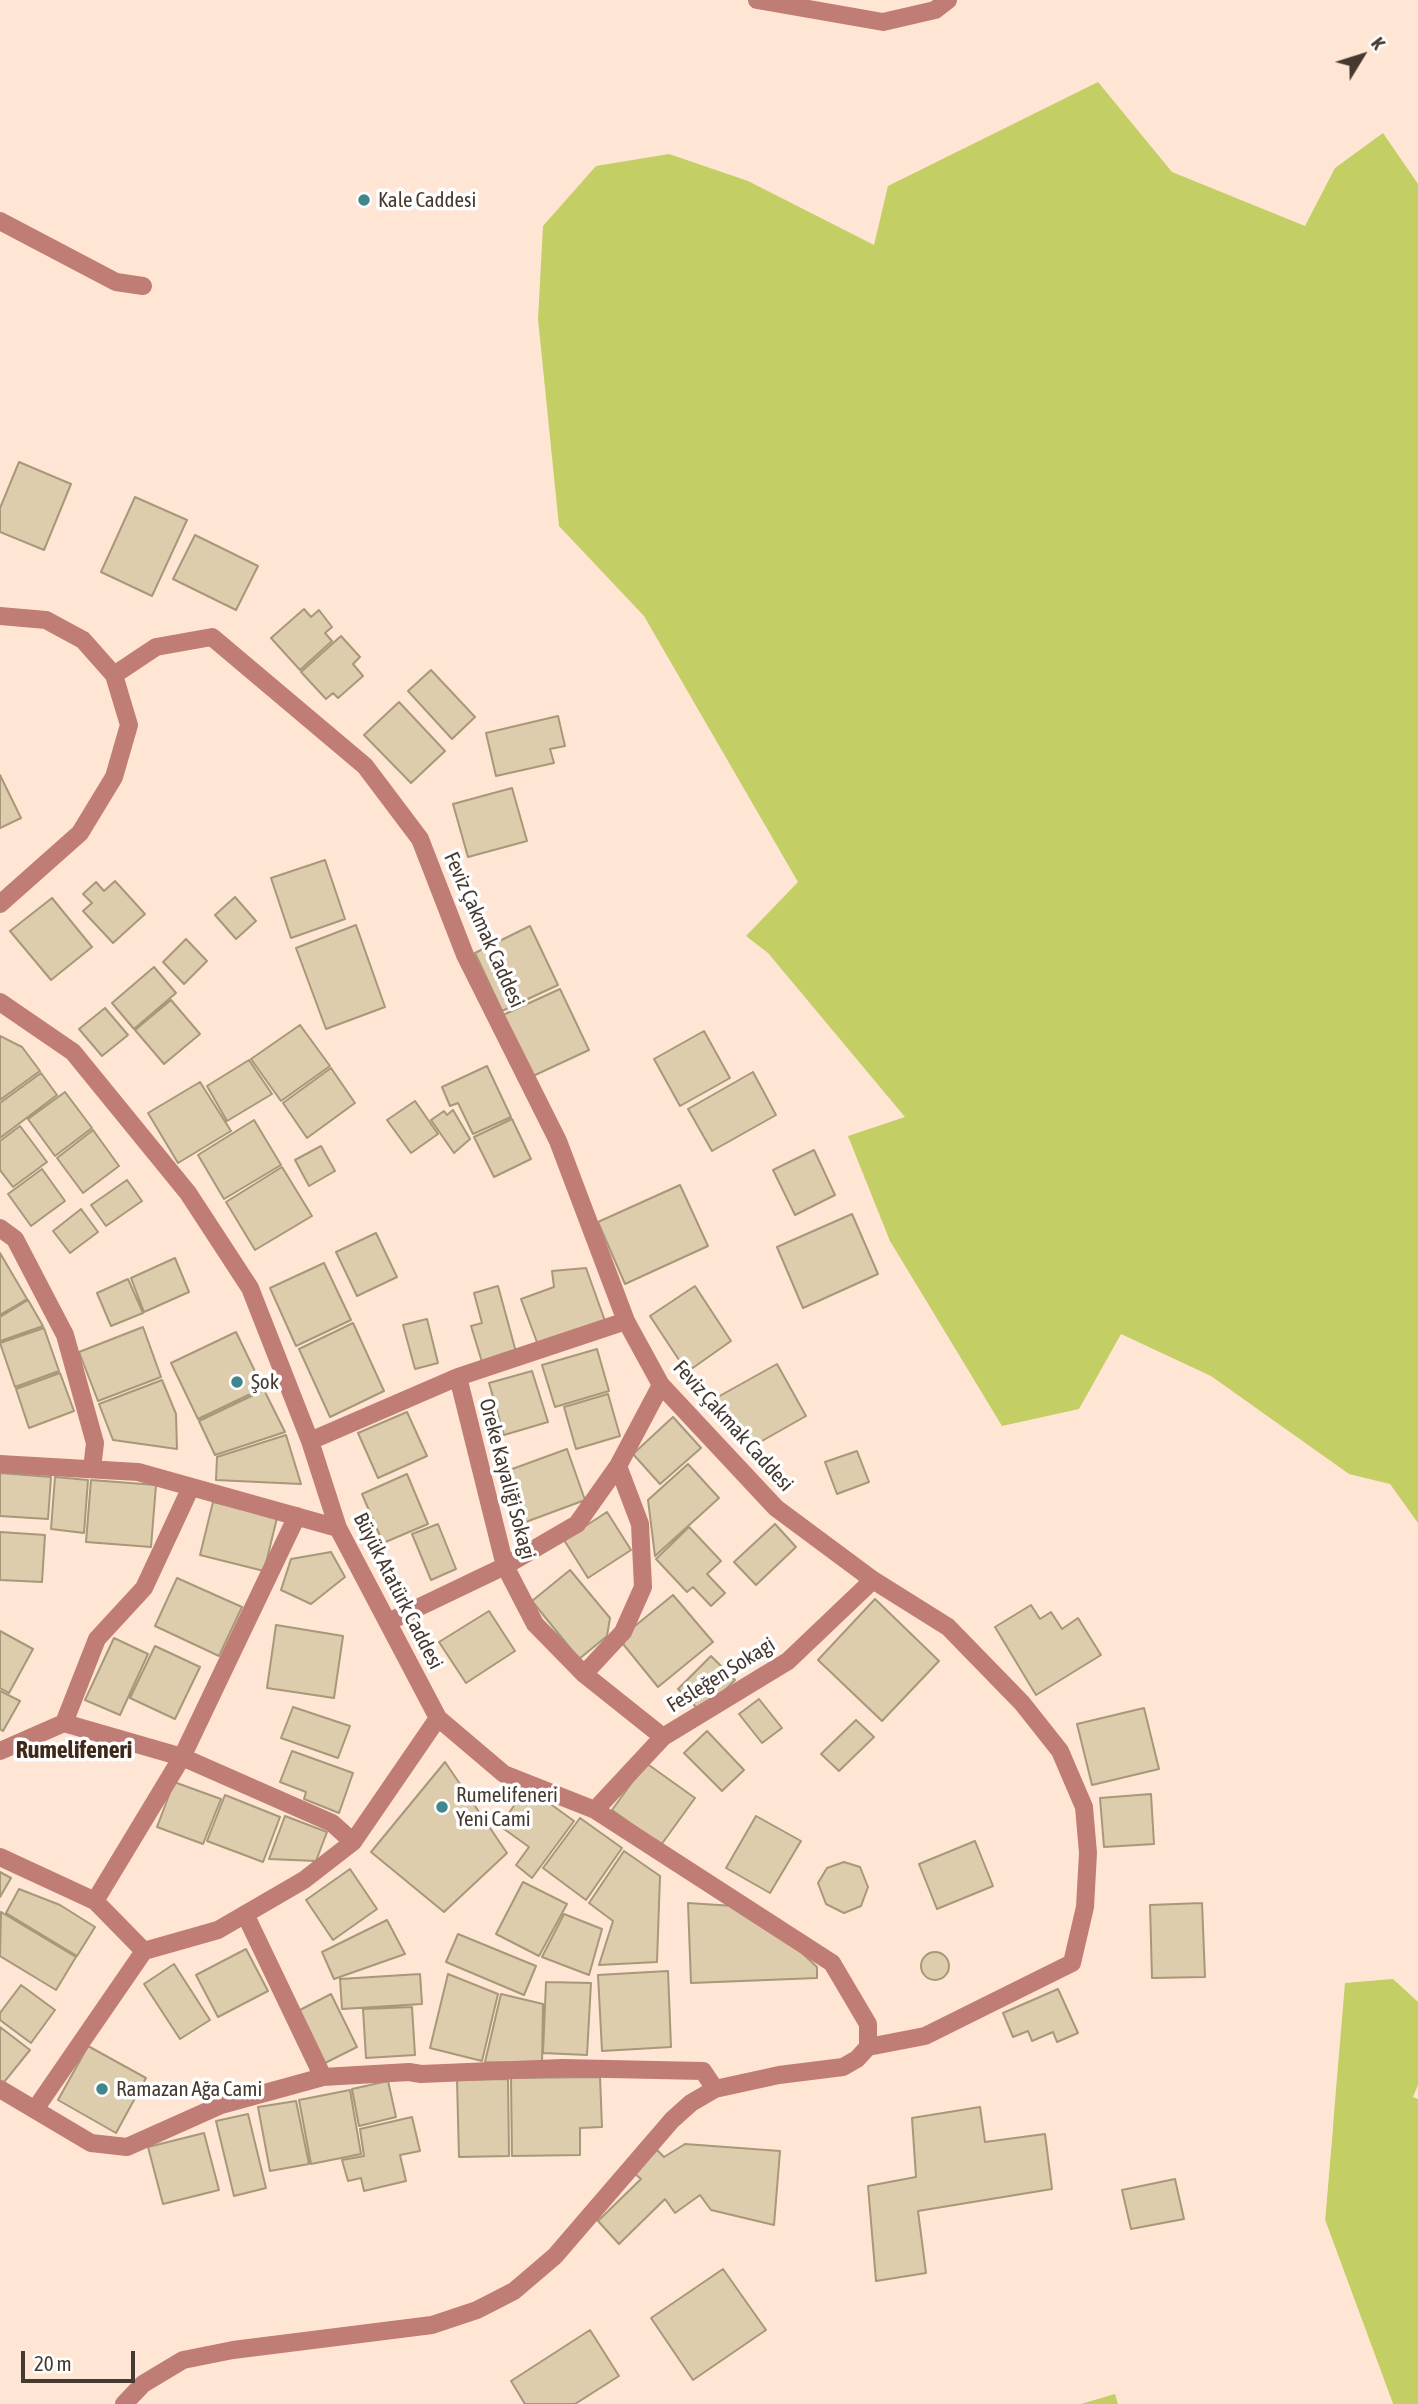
<!DOCTYPE html>
<html>
<head>
<meta charset="utf-8">
<style>
  body { margin:0 }
  #map { position:relative; width:1418px; height:2404px; overflow:hidden; background:#ffe5d3; font-family:"Asap Condensed",sans-serif }
  canvas { display:block }
  .north { position:absolute; left:1327px; top:21px; width:70px; height:70px; -webkit-text-stroke:5px #fff; paint-order:stroke; rotate:52deg; font-size:19px; font-weight:700; line-height:28px; text-align:center; color:#463930 }
  .north::after { content:''; display:block; margin:auto; width:24px; height:32px; background:#463930; clip-path:polygon(50% 0,100% 100%,50% 72%,0 100%) }
  .scale { position:absolute; left:21px; top:2351px; width:114px; height:32px; box-sizing:border-box; border:4px solid #463930; border-top:0; padding-left:9px; font-size:21px; line-height:24px; white-space:nowrap; color:#463930; -webkit-text-stroke:5px #fff; paint-order:stroke }
</style>
</head>
<body>
<div id="map">
<canvas width="1418" height="2404"></canvas>
<div class="north">K</div>
<div class="scale">20 m</div>
</div>
<script>
const ctx = document.querySelector('canvas').getContext('2d');
ctx.lineJoin = 'round';
function fill(path, color) { ctx.fillStyle = color; ctx.fill(path, 'evenodd'); }
const poly = rows => new Path2D(rows.map(r => 'M' + r).join(''));
function trace(path, color, width, dash) { ctx.strokeStyle = color; ctx.lineWidth = width; ctx.lineCap = dash ? 'butt' : 'round'; ctx.setLineDash(dash || []); ctx.stroke(path); }
function label(font, color, halo, rows, align = 'center') {
  ctx.font = font + ' "Asap Condensed",sans-serif'; ctx.lineWidth = 7; ctx.setLineDash([]); ctx.textBaseline = 'middle'; ctx.strokeStyle = halo; ctx.fillStyle = color; for (const [text, x, y, turn = 0] of rows) {
    ctx.save(); ctx.translate(x, y); ctx.rotate((+turn || 0) * Math.PI / 180); ctx.textAlign = isNaN(turn) ? turn : align; if (halo) ctx.strokeText(text, 0, 0); ctx.fillText(text, 0, 0); ctx.restore();
  }
}
fill(poly([
  [1098,82,1172,172,1305,226,1335,168,1383,133,1418,184,1418,1523,1390,1484,1349,1474,1211,1376,1121,1334,1079,1409,1002,1426,890,1241,848,1136,905,1117,768,953,746,936,798,882,644,616,559,526,538,319,543,226,596,166,669,154,748,181,874,245,888,186],
  [1393,1979,1418,2002,1418,2085,1413,2097,1418,2099,1418,2404,1393,2404,1325,2220,1345,1983],
  [1115,2394,1118,2404,1081,2404]
]), '#c3ce65');
fill(poly([
  [1329,2125,1333,2127,1325,2220,1393,2404,1390,2404,1322,2221]
]), '#ffe5d3');
const building = poly([
  [19,462,71,484,44,550,0,532,0,508,19,462],
  [135,497,187,520,152,596,101,572,135,497],
  [195,535,258,566,236,610,173,579,195,535],
  [304,609,311,617,319,610,332,627,325,633,332,641,300,670,271,638,304,609],
  [341,636,360,657,353,664,363,676,338,698,333,693,326,699,301,672,341,636],
  [431,670,475,717,452,739,408,691,431,670],
  [399,702,445,751,411,783,364,735,399,702],
  [558,716,565,746,550,749,554,763,496,776,486,733,558,716],
  [0,775,21,818,0,828,0,775],
  [512,788,527,841,468,857,453,804,512,788],
  [325,860,345,919,291,938,271,878,325,860],
  [115,881,145,914,113,943,83,911,92,903,83,894,96,882,104,891,115,881],
  [235,897,256,921,236,939,215,915,235,897],
  [52,898,92,947,51,980,10,931,52,898],
  [356,925,385,1007,326,1029,296,948,356,925],
  [530,926,558,985,502,1011,475,953,530,926],
  [186,939,207,961,184,984,163,962,186,939],
  [154,967,176,993,134,1029,112,1003,154,967],
  [560,989,589,1050,533,1076,503,1015,560,989],
  [171,1000,200,1034,164,1064,135,1030,171,1000],
  [105,1008,128,1035,102,1056,79,1029,105,1008],
  [300,1025,330,1066,281,1101,251,1059,300,1025],
  [704,1031,730,1078,680,1106,654,1059,704,1031],
  [0,1036,22,1047,40,1071,0,1100,0,1036],
  [249,1060,272,1094,227,1121,207,1086,249,1060],
  [487,1066,511,1117,473,1134,458,1103,450,1106,442,1087,487,1066],
  [331,1068,355,1103,307,1138,283,1103,331,1068],
  [753,1072,776,1115,712,1151,688,1109,753,1072],
  [41,1073,57,1095,0,1138,0,1103,41,1073],
  [200,1082,231,1131,178,1163,148,1113,200,1082],
  [65,1092,92,1128,55,1156,28,1119,65,1092],
  [415,1101,438,1134,411,1153,387,1120,415,1101],
  [453,1110,470,1139,454,1153,431,1120,444,1111,447,1115,453,1110],
  [512,1119,531,1159,494,1177,474,1137,512,1119],
  [254,1120,281,1165,224,1199,198,1155,254,1120],
  [20,1126,47,1162,13,1187,0,1170,0,1141,20,1126],
  [93,1130,119,1166,83,1193,57,1158,93,1130],
  [321,1146,335,1171,309,1186,295,1160,321,1146],
  [814,1150,835,1195,795,1215,773,1170,814,1150],
  [282,1167,312,1216,255,1250,226,1202,282,1167],
  [42,1169,65,1201,31,1226,8,1194,42,1169],
  [127,1180,142,1201,106,1226,91,1205,127,1180],
  [680,1185,708,1246,625,1284,598,1222,680,1185],
  [81,1209,98,1232,70,1253,53,1231,81,1209],
  [852,1214,878,1274,803,1308,777,1247,852,1214],
  [376,1233,397,1277,357,1296,336,1252,376,1233],
  [0,1253,27,1299,0,1315,0,1253],
  [175,1258,189,1292,144,1312,131,1278,175,1258],
  [324,1263,351,1320,296,1346,270,1288,324,1263],
  [586,1268,605,1321,538,1345,521,1299,554,1287,552,1271,586,1268],
  [128,1279,143,1313,111,1326,97,1293,128,1279],
  [498,1286,516,1352,482,1362,471,1326,482,1323,474,1293,498,1286],
  [695,1286,731,1341,687,1372,650,1316,695,1286],
  [28,1300,43,1326,0,1341,0,1317,28,1300],
  [427,1319,438,1363,415,1369,403,1325,427,1319],
  [353,1323,384,1391,330,1417,299,1349,353,1323],
  [143,1327,161,1377,98,1401,79,1352,143,1327],
  [44,1328,59,1371,15,1387,0,1343,44,1328],
  [236,1332,263,1388,198,1419,171,1363,236,1332],
  [597,1349,609,1391,555,1407,542,1365,597,1349],
  [777,1364,806,1416,746,1450,716,1398,777,1364],
  [532,1371,548,1422,504,1435,489,1383,532,1371],
  [60,1373,74,1411,29,1428,16,1389,60,1373],
  [162,1380,176,1414,177,1449,113,1440,99,1404,162,1380],
  [264,1390,285,1432,215,1455,199,1421,264,1390],
  [608,1394,620,1436,576,1449,564,1407,608,1394],
  [407,1412,427,1456,378,1478,358,1433,407,1412],
  [673,1417,701,1448,660,1484,633,1454,673,1417],
  [286,1435,301,1484,216,1480,217,1457,286,1435],
  [567,1449,585,1500,523,1523,504,1472,567,1449],
  [857,1451,869,1482,837,1494,825,1462,857,1451],
  [688,1464,719,1498,655,1556,648,1500,688,1464],
  [0,1473,51,1477,48,1519,0,1516,0,1473],
  [407,1474,428,1524,383,1543,362,1494,407,1474],
  [55,1477,88,1480,84,1533,51,1529,55,1477],
  [91,1480,156,1485,151,1547,86,1542,91,1480],
  [213,1502,277,1518,264,1571,200,1555,213,1502],
  [607,1512,631,1550,588,1578,564,1540,607,1512],
  [438,1524,456,1569,431,1580,412,1534,438,1524],
  [775,1524,796,1547,756,1585,734,1562,775,1524],
  [689,1527,721,1561,707,1574,725,1593,711,1606,693,1587,687,1592,656,1559,689,1527],
  [0,1532,45,1535,42,1582,0,1580,0,1532],
  [331,1552,345,1577,311,1604,281,1590,291,1559,331,1552],
  [570,1570,610,1618,607,1636,579,1659,532,1601,570,1570],
  [177,1578,242,1607,219,1656,155,1626,177,1578],
  [673,1595,713,1642,658,1687,619,1639,673,1595],
  [875,1599,939,1661,882,1721,818,1660,875,1599],
  [1031,1605,1040,1619,1051,1612,1062,1629,1078,1618,1101,1655,1036,1695,995,1627,1031,1605],
  [489,1611,515,1651,466,1683,439,1642,489,1611],
  [276,1625,343,1636,334,1698,267,1688,276,1625],
  [0,1631,33,1649,9,1693,0,1688,0,1631],
  [114,1638,148,1654,120,1715,85,1700,114,1638],
  [155,1646,200,1667,175,1719,130,1698,155,1646],
  [711,1656,735,1680,702,1713,678,1689,711,1656],
  [0,1691,20,1701,3,1731,0,1729,0,1691],
  [759,1699,782,1728,762,1743,739,1714,759,1699],
  [293,1707,350,1726,338,1758,281,1738,293,1707],
  [1144,1708,1159,1769,1092,1785,1077,1724,1144,1708],
  [856,1720,874,1737,839,1771,821,1754,856,1720],
  [707,1731,744,1770,722,1791,684,1753,707,1731],
  [292,1751,353,1773,339,1813,304,1799,306,1792,280,1782,292,1751],
  [445,1762,507,1853,444,1912,371,1852,445,1762],
  [646,1763,695,1798,661,1845,612,1810,646,1763],
  [174,1782,221,1799,203,1844,157,1827,174,1782],
  [527,1787,574,1821,532,1878,516,1865,529,1847,500,1826,527,1787],
  [1151,1794,1154,1844,1104,1847,1100,1798,1151,1794],
  [225,1795,280,1817,263,1862,207,1841,225,1795],
  [285,1816,327,1832,316,1861,269,1859,285,1816],
  [756,1816,801,1841,770,1893,726,1868,756,1816],
  [580,1818,622,1848,586,1900,543,1868,580,1818],
  [975,1841,993,1886,937,1909,919,1864,975,1841],
  [624,1851,660,1876,657,1962,599,1965,613,1921,589,1903,624,1851],
  [844,1862,860,1867,868,1887,861,1906,844,1913,826,1904,818,1883,827,1868,844,1862],
  [350,1869,377,1909,333,1940,306,1900,350,1869],
  [0,1872,11,1878,0,1897,0,1872],
  [523,1882,567,1904,539,1956,496,1934,523,1882],
  [19,1889,60,1905,95,1927,77,1956,6,1913,19,1889],
  [688,1903,734,1906,774,1927,817,1967,817,1978,691,1983,688,1903],
  [1202,1903,1205,1977,1152,1978,1150,1905,1202,1903],
  [1,1912,76,1957,56,1990,0,1956,1,1912],
  [564,1914,602,1929,589,1975,542,1957,564,1914],
  [387,1920,405,1954,334,1979,322,1952,387,1920],
  [458,1934,536,1966,524,1995,446,1962,458,1934],
  [246,1949,268,1991,218,2017,196,1975,246,1949],
  '921 1966a14 14 0 1 1 28 0a14 14 0 1 1-28 0Z',
  [174,1964,210,2020,180,2039,144,1984,174,1964],
  [668,1971,671,2047,602,2051,598,1975,668,1971],
  [420,1974,422,2004,342,2009,340,1979,420,1974],
  [448,1974,498,1994,482,2061,430,2048,448,1974],
  [546,1982,591,1983,587,2055,543,2053,546,1982],
  [21,1985,55,2010,31,2043,0,2020,0,2013,21,1985],
  [1058,1989,1078,2033,1057,2042,1053,2032,1032,2041,1028,2031,1013,2037,1003,2013,1058,1989],
  [331,1994,357,2047,323,2064,298,2011,331,1994],
  [501,1994,543,2004,542,2063,485,2062,501,1994],
  [412,2007,415,2055,366,2058,363,2009,412,2007],
  [0,2027,30,2050,0,2087,0,2027],
  [88,2046,146,2078,116,2133,58,2100,88,2046],
  [600,2077,602,2127,580,2128,580,2155,512,2156,511,2078,600,2077],
  [508,2079,509,2156,459,2157,457,2080,508,2079],
  [388,2081,396,2117,359,2126,352,2089,388,2081],
  [350,2090,361,2154,311,2164,299,2100,350,2090],
  [296,2101,309,2164,270,2171,258,2107,296,2101],
  [980,2107,985,2142,1045,2134,1052,2189,918,2211,926,2273,876,2281,868,2186,916,2177,912,2118,980,2107],
  [248,2114,266,2188,234,2196,216,2121,248,2114],
  [412,2117,420,2151,400,2155,406,2181,364,2191,361,2178,348,2181,342,2160,364,2156,360,2129,412,2117],
  [204,2133,219,2190,163,2204,148,2147,204,2133],
  [685,2144,780,2151,774,2225,711,2210,700,2195,675,2213,665,2199,619,2244,598,2221,641,2179,634,2173,657,2150,664,2157,685,2144],
  [1175,2179,1184,2219,1131,2229,1122,2190,1175,2179],
  [723,2269,766,2330,693,2380,651,2318,723,2269],
  [590,2330,619,2376,575,2404,525,2404,511,2381,590,2330]
]);
fill(building, '#ddcdad');
trace(building, '#a69879', 2);
trace(poly([
  [757,0,883,22,935,10,948,0],
  [0,221,116,282,143,286],
  [0,616,46,620,83,640,114,675,129,725,114,777,80,833,0,904],
  [114,675,156,647,212,637,365,766,420,839,465,955,558,1141,626,1321,661,1385,776,1508,873,1580,948,1627,1022,1703,1060,1751,1084,1807,1088,1853,1085,1907,1072,1963,925,2036,868,2047],
  [0,1002,73,1052,188,1193,250,1288,310,1441,338,1528,438,1718,504,1774,595,1810,832,1963,868,2024,868,2047,857,2059,843,2067,779,2075,715,2089,691,2103,672,2120,555,2256,514,2291,477,2310,432,2325,233,2350,183,2360,143,2384,124,2404],
  [0,1228,15,1239,65,1335,95,1443,92,1469],
  [458,1377,505,1566,535,1624,584,1674,663,1737],
  [310,1441,458,1377,626,1321],
  [0,1464,138,1472,338,1528],
  [388,1622,505,1566,577,1524,618,1466,661,1385],
  [584,1674,623,1632,643,1587,640,1524,618,1466],
  [64,1723,182,1757,332,1823,353,1842],
  [0,1751,64,1723,97,1639,144,1588,191,1487],
  [595,1810,663,1737,788,1661,873,1580],
  [0,1857,95,1901,144,1951],
  [95,1901,182,1757,297,1516],
  [245,1914,323,2077],
  [0,2089,91,2143,127,2147,221,2105,323,2077,409,2072,421,2074,562,2068,703,2071,715,2089],
  [36,2108,144,1951,218,1930,304,1880,353,1842,438,1718]
]), '#c07d75', 18);
for (const [x, y, r, color] of [
  [364,200,7,"#3f878c"],
  [237,1382,7,"#3f878c"],
  [442,1807,7,"#3f878c"],
  [102,2089,7,"#3f878c"]
]) { const dot = new Path2D(); dot.arc(x, y, r, 0, 2 * Math.PI); ctx.fillStyle = color; ctx.fill(dot); trace(dot, '#fff', 2.5); }
label('21px', '#463930', '#fff', [
  ["Kale Caddesi",378,200],
  ["Şok",251,1382],
  ["Rumelifeneri",456,1795],
  ["Yeni Cami",456,1819],
  ["Ramazan Ağa Cami",116,2089]
], 'left');
label('21px', '#463930', '#fff', [
  ["Feviz Çakmak Caddesi",484,930,66],
  ["Feviz Çakmak Caddesi",733,1426,48],
  ["Oreke Kayaliği Sokagi",507,1479,75],
  ["Büyük Atatürk Caddesi",398,1591,63],
  ["Fesleğen Sokagi",721,1675,-32]
]);
label('bold 24px', '#412917', '#fff', [
  ["Rumelifeneri",74,1750]
]);
</script>
</body>
</html>
